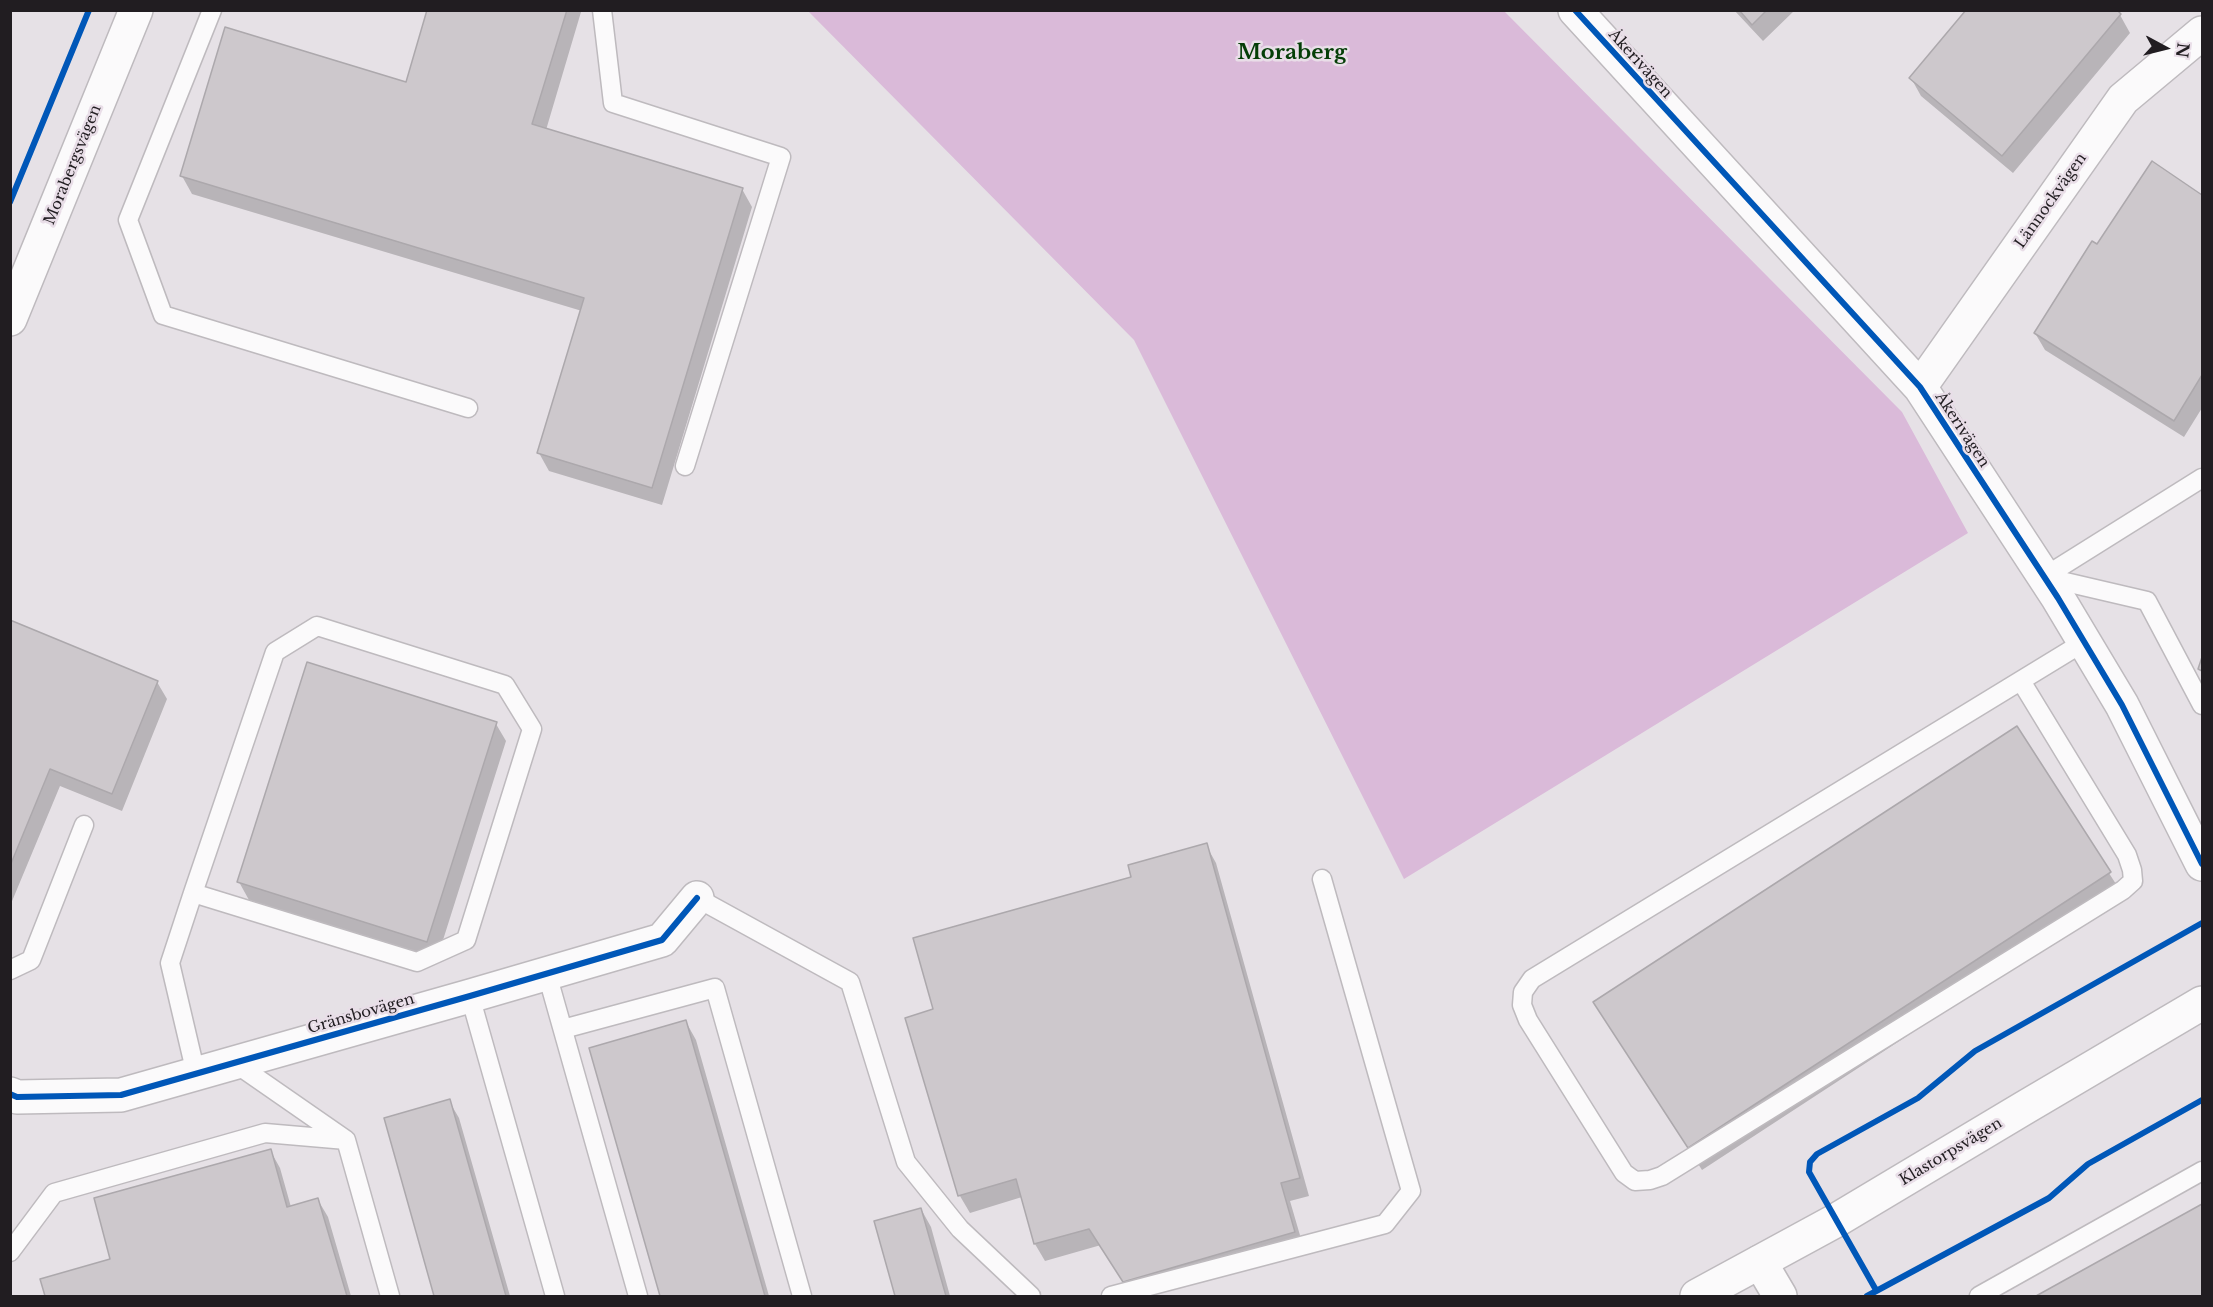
<!DOCTYPE html>
<html>
<head>
<meta charset="utf-8">
<style>
  body { margin:0 }
  #map { position:relative; width:2213px; height:1307px; overflow:hidden; background:#e6e1e6; font-family:"Libre Baskerville",serif }
  canvas { display:block }
  .frame { position:absolute; inset:0; border:12px solid #211d21; pointer-events:none }
  .north { position:absolute; left:2135px; top:18px; width:60px; height:60px; -webkit-text-stroke:4px #e9dee8; paint-order:stroke; rotate:97deg; font-size:16px; font-weight:700; line-height:24px; text-align:center; color:#211d21 }
  .north::after { content:''; display:block; margin:auto; width:21px; height:27px; background:#211d21; clip-path:polygon(50% 0,100% 100%,50% 72%,0 100%) }
</style>
</head>
<body>
<div id="map">
<canvas width="2213" height="1307"></canvas>
<div class="frame"></div>
<div class="north">N</div>
</div>
<script>
const ctx = document.querySelector('canvas').getContext('2d');
ctx.lineJoin = 'round';
function fill(path, color) { ctx.fillStyle = color; ctx.fill(path, 'evenodd'); }
const poly = rows => new Path2D(rows.map(r => 'M' + r).join(''));
function trace(path, color, width, dash) { ctx.strokeStyle = color; ctx.lineWidth = width; ctx.lineCap = dash ? 'butt' : 'round'; ctx.setLineDash(dash || []); ctx.stroke(path); }
function label(font, color, halo, rows, align = 'center') {
  ctx.font = font + ' "Libre Baskerville",serif'; ctx.lineWidth = 5; ctx.setLineDash([]); ctx.textBaseline = 'middle'; ctx.strokeStyle = halo; ctx.fillStyle = color; for (const [text, x, y, turn = 0] of rows) {
    ctx.save(); ctx.translate(x, y); ctx.rotate((+turn || 0) * Math.PI / 180); ctx.textAlign = isNaN(turn) ? turn : align; if (halo) ctx.strokeText(text, 0, 0); ctx.fillText(text, 0, 0); ctx.restore();
  }
}
fill(poly([
  [808,11,1504,11,1902,412,1968,533,1404,879,1134,340]
]), '#dabad9');
fill(poly([
  [429,10,580,10,581,12,546,130,742,189,752,207,662,505,549,471,539,453,582,311,192,194,182,176,407,84],
  [1734,10,1795,10,1763,41],
  [2114,10,2120,15,2130,33,2013,173,1921,96,1911,78],
  [2152,163,2202,196,2202,408,2184,437,2045,350,2035,333,2098,246],
  [10,622,157,682,167,699,122,811,60,786,10,906],
  [496,724,506,741,437,959,249,900,239,882],
  [2016,728,2123,895,1702,1170,1595,1003],
  [1206,845,1216,863,1309,1196,1290,1201,1304,1249,1133,1296,1101,1245,1045,1261,1035,1244,1022,1197,970,1213,960,1196,906,1019,935,1011,1133,878],
  [686,1022,696,1040,769,1296,661,1296,591,1049],
  [449,1101,459,1118,510,1296,436,1296,386,1119],
  [270,1150,280,1168,291,1207,318,1200,328,1217,351,1296,47,1296,42,1280,112,1260],
  [2202,1206,2202,1296,2039,1296],
  [921,1209,931,1227,950,1296,897,1296,876,1222]
]), '#0003');
const building = poly([
  [427,10,567,10,532,124,743,188,652,488,537,453,584,298,180,176,225,27,406,82,427,10],
  [1739,10,1767,10,1752,25,1739,10],
  [1966,10,2117,10,2121,14,2002,156,1909,78,1966,10],
  [2152,161,2202,195,2202,375,2174,421,2034,333,2092,241,2097,244,2152,161],
  [10,620,158,681,112,794,50,769,10,866,10,620],
  [2202,657,2202,671,2198,669,2202,657],
  [307,662,497,722,427,942,237,882,307,662],
  [2017,726,2111,872,1688,1148,1593,1002,2017,726],
  [1207,843,1300,1178,1281,1183,1295,1232,1123,1282,1089,1229,1034,1244,1016,1179,958,1196,905,1018,933,1009,913,938,1131,877,1128,865,1207,843],
  [686,1020,765,1296,660,1296,589,1048,686,1020],
  [450,1099,506,1296,434,1296,384,1118,450,1099],
  [271,1149,287,1207,318,1198,347,1296,45,1296,40,1279,110,1259,94,1198,271,1149],
  [2202,1204,2202,1296,2036,1296,2202,1204],
  [921,1208,946,1296,895,1296,874,1221,921,1208]
]);
fill(building, '#cdc8cc');
trace(building, '#aca8ac', 1.5);
const lane = poly([
  [212,10,128,220,163,315,468,408],
  [602,10,613,103,781,157,685,466],
  [2202,478,2044,577,2147,601,2202,705],
  [2021,681,2127,855,2132,870,2133,881,2123,890,1662,1176,1650,1180,1635,1181,1624,1173,1528,1020,1522,1005,1523,992,1532,979,2084,642],
  [193,893,417,962,466,940,532,729,505,685,317,626,275,652,193,893,170,963,196,1074],
  [697,898,850,982,906,1162,960,1229,1031,1296],
  [10,970,31,960,84,825],
  [547,974,638,1296],
  [470,996,555,1296],
  [563,1029,715,988,802,1296],
  [235,1063,346,1140,390,1296],
  [10,1252,54,1193,265,1133,346,1140],
  [1111,1296,1385,1224,1411,1191,1322,879],
  [1979,1296,2202,1171]
]);
const street = poly([
  [1575,10,1920,387,2058,598,2122,705,2202,864],
  [1920,387,2123,99,2202,33],
  [10,1094,17,1097,121,1095,470,996,662,940,697,898],
  [1760,1262,1780,1296]
]);
const secondary = poly([
  [10,319,136,10],
  [1697,1296,1835,1221,2024,1108,2202,1003]
]);
trace(lane, '#bebabe', 21);
trace(street, '#bebabe', 36);
trace(secondary, '#bebabe', 36);
trace(lane, '#fbfafb', 18);
trace(street, '#fbfafb', 33);
trace(secondary, '#fbfafb', 33);
trace(poly([
  [1575,10,1920,387,2058,598,2122,705,2202,864],
  [10,202,89,10],
  [10,1094,17,1097,121,1095,470,996,662,940,697,898],
  [1876,1290,1809,1172,1810,1162,1817,1154,1918,1098,1975,1051,2202,923],
  [1867,1296,2049,1198,2088,1164,2202,1100]
]), '#0057b8', 6);
label('15px', '#211d21', '#e9dee8', [
  ["Åkerivägen",1640,64,48],
  ["Morabergsvägen",73,165,-68],
  ["Lännockvägen",2051,201,-55],
  ["Åkerivägen",1962,430,57],
  ["Gränsbovägen",361,1014,-16],
  ["Klastorpsvägen",1951,1152,-31]
]);
label('bold 21px', '#043e07', '#e9dee8', [
  ["Moraberg",1292,53]
]);
</script>
</body>
</html>
